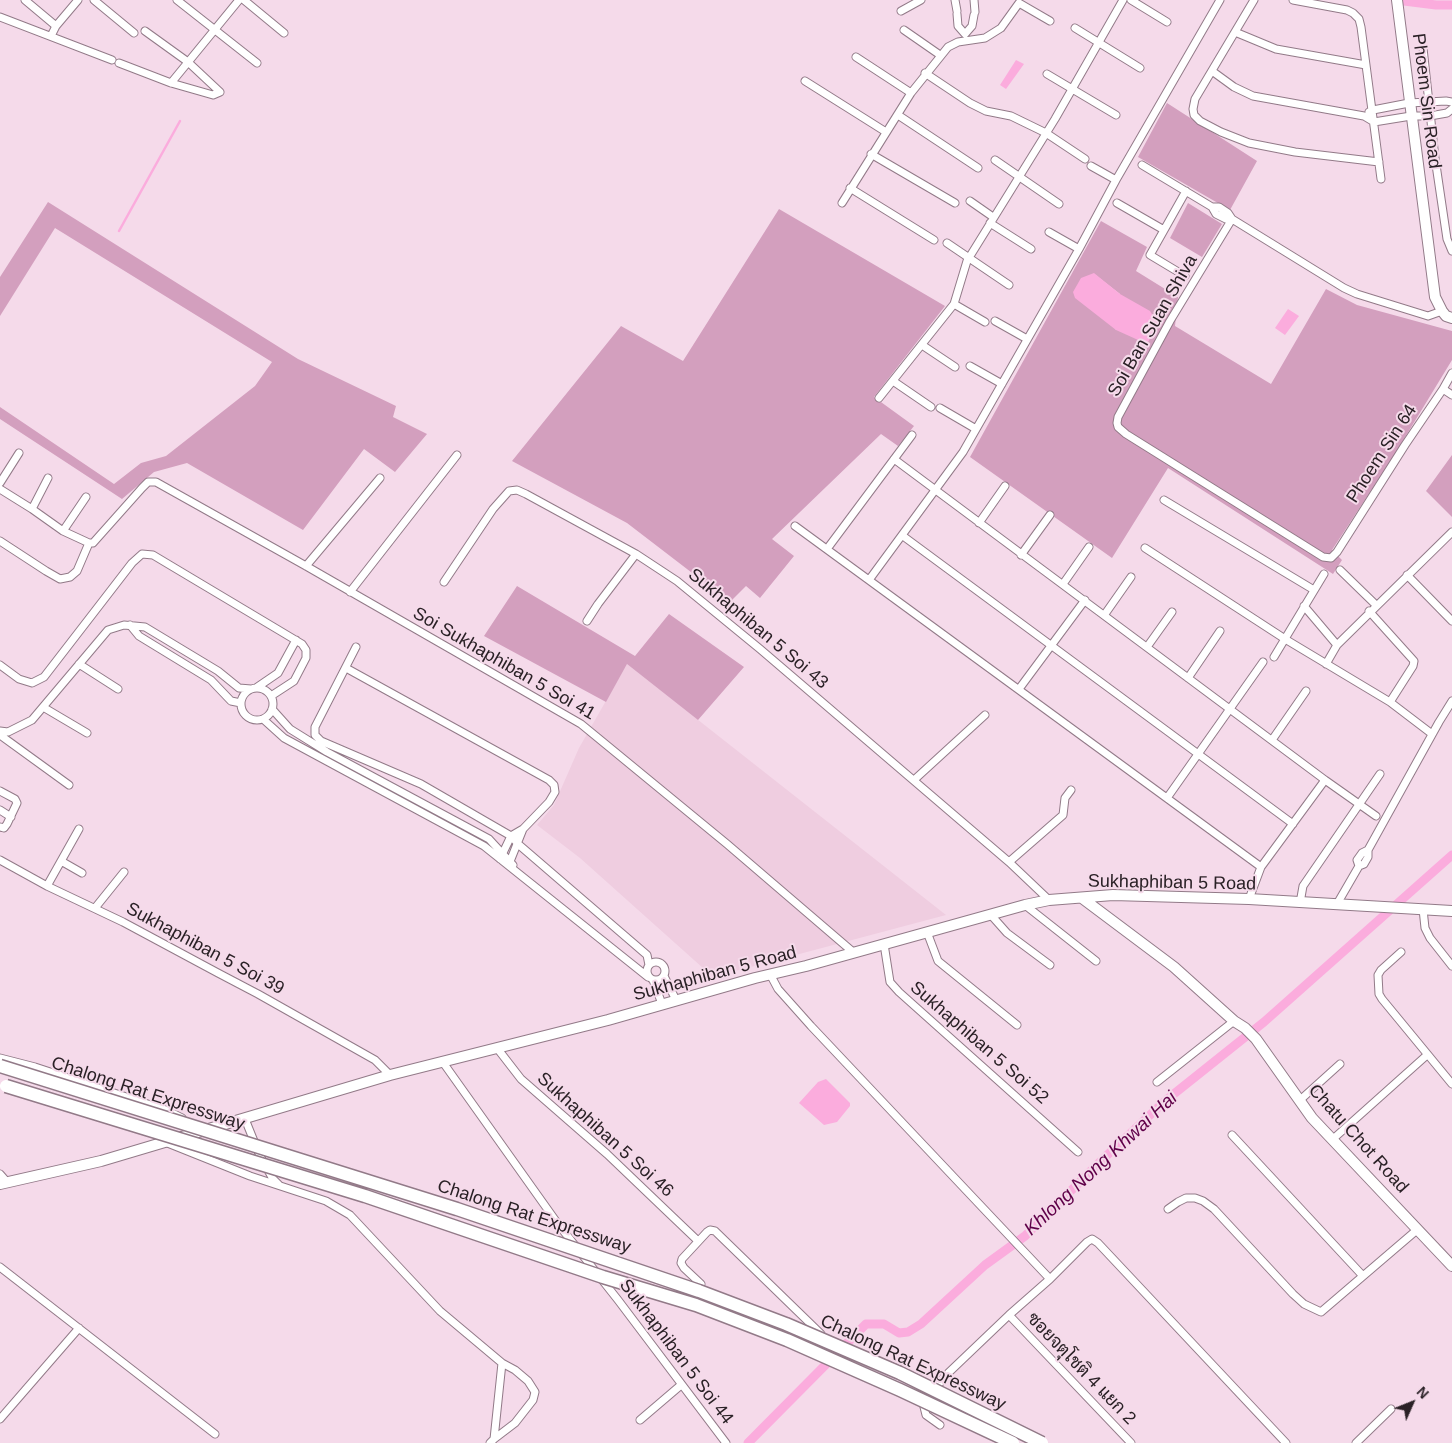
<!DOCTYPE html>
<html>
<head>
<meta charset="utf-8">
<style>
  body { margin:0 }
  #map { position:relative; width:1452px; height:1443px; overflow:hidden; background:#f5daea; font-family:Helvetica,sans-serif }
  canvas { display:block }
  .north { position:absolute; left:1387px; top:1378px; width:50px; height:50px; -webkit-text-stroke:4px #f5daea; paint-order:stroke; rotate:46deg; font-size:14px; font-weight:700; line-height:20px; text-align:center; color:#2a2126 }
  .north::after { content:''; display:block; margin:auto; width:18px; height:22px; background:#2a2126; clip-path:polygon(50% 0,100% 100%,50% 72%,0 100%) }
</style>
</head>
<body>
<div id="map">
<canvas width="1452" height="1443"></canvas>
<div class="north">N</div>
</div>
<script>
const ctx = document.querySelector('canvas').getContext('2d');
ctx.lineJoin = 'round';
function fill(path, color) { ctx.fillStyle = color; ctx.fill(path, 'evenodd'); }
const poly = rows => new Path2D(rows.map(r => 'M' + r).join(''));
function trace(path, color, width, dash) { ctx.strokeStyle = color; ctx.lineWidth = width; ctx.lineCap = dash ? 'butt' : 'round'; ctx.setLineDash(dash || []); ctx.stroke(path); }
function label(font, color, halo, rows, align = 'center') {
  ctx.font = font + ' Helvetica,Sarabun,sans-serif'; ctx.lineWidth = 4; ctx.setLineDash([]); ctx.textBaseline = 'middle'; ctx.strokeStyle = halo; ctx.fillStyle = color; for (const [text, x, y, turn = 0] of rows) {
    ctx.save(); ctx.translate(x, y); ctx.rotate((+turn || 0) * Math.PI / 180); ctx.textAlign = isNaN(turn) ? turn : align; if (halo) ctx.strokeText(text, 0, 0); ctx.fillText(text, 0, 0); ctx.restore();
  }
}
fill(poly([
  [627,664,946,915,713,977,580,858,537,825,554,805,579,748]
]), '#efcde0');
fill(poly([
  [1167,103,1257,161,1230,210,1138,157],
  [48,202,298,359,396,406,393,417,427,434,395,472,364,449,303,530,187,463,154,472,122,499,0,419,0,407,114,484,141,463,166,456,255,386,272,362,55,228,0,316,0,277],
  [1188,203,1222,224,1202,257,1170,238],
  [779,209,945,306,874,397,914,426,898,446,881,434,772,539,794,556,760,598,746,586,730,602,627,523,512,461,621,326,683,361],
  [1101,221,1147,247,1136,271,1178,297,1175,326,1271,384,1326,289,1357,305,1452,331,1452,360,1393,457,1332,550,1342,560,1333,574,1168,468,1112,558,970,457],
  [1094,274,1120,294,1116,330],
  [1452,455,1452,517,1426,491],
  [517,586,635,656,669,614,744,667,698,720,627,664,606,702,484,636]
]), '#d39fbe');
fill(poly([
  [1016,60,1024,64,1006,89,1000,85],
  [1094,273,1120,294,1150,311,1158,324,1147,344,1116,330,1075,298,1073,292,1081,278],
  [1288,309,1299,316,1285,335,1275,328],
  [826,1079,850,1103,850,1106,837,1122,824,1125,799,1103,818,1082]
]), '#fbacdd');
trace(poly([
  [119,231,180,121]
]), '#fbacdd', 2.5);
trace(poly([
  [1396,0,1436,5,1452,5],
  [748,1443,866,1324,884,1324,899,1333,908,1332,921,1324,985,1265,1025,1236,1103,1159,1165,1101,1264,1022,1452,855]
]), '#fbacdd', 9);
const street = poly([
  [25,0,56,26],
  [94,0,134,33],
  [177,0,257,63],
  [244,0,284,33],
  [955,0,957,11],
  [974,0,975,12],
  [1131,0,1167,22],
  [1254,0,1195,99,1193,109,1194,115,1200,121,1221,132,1249,143,1295,152,1379,162],
  [1293,0,1347,10,1353,13,1359,19,1361,27,1381,179],
  [901,11,921,0],
  [957,14,958,26,965,34,972,26,974,15],
  [0,17,112,60],
  [1075,28,1140,68],
  [904,30,940,55],
  [1235,32,1276,49,1366,65],
  [51,36,56,26,78,0],
  [1423,48,1435,158,1447,239,1452,251],
  [856,57,911,93],
  [119,63,171,83,213,95,220,92,188,62,145,31],
  [1212,71,1234,87,1253,96,1364,116,1374,122,1411,116,1430,116,1447,113,1452,109],
  [925,73,970,103,986,111,1011,116,1046,133,1085,159],
  [1047,74,1116,115],
  [805,81,886,132],
  [171,83,239,0],
  [1369,112,1373,110,1409,103,1446,101,1452,102],
  [898,115,978,168],
  [871,154,955,203],
  [995,160,1059,204],
  [1142,165,1212,207,1219,207,1228,213,1232,219],
  [1091,166,1116,180],
  [850,188,934,240],
  [970,201,993,217],
  [842,203,911,93,948,47,958,42,985,38,1001,28,1019,3,1050,21],
  [1117,203,1164,230],
  [1212,207,1216,214,1226,219,1232,219],
  [990,223,1031,249],
  [1049,232,1079,249],
  [947,243,1009,285],
  [1185,276,1150,255,1186,191],
  [954,304,985,322],
  [1442,311,1428,316,1357,294,1344,288,1232,219,1170,321,1118,417,1117,423,1118,427,1126,434,1323,557,1331,558,1337,552,1405,445,1443,389,1452,373],
  [995,321,1027,339],
  [922,345,955,367],
  [970,366,1002,384],
  [893,381,931,407],
  [1443,389,1452,395],
  [879,398,954,304,967,261,1055,119,1123,0],
  [940,408,976,429],
  [894,459,1325,780,1376,816],
  [0,483,19,453],
  [0,489,32,509,63,531,89,543,93,543,142,488,148,482,156,482,306,566,581,724,727,844,853,952],
  [1164,500,1314,590],
  [32,509,48,478],
  [979,523,1005,486],
  [795,526,1261,867],
  [63,531,86,497],
  [903,536,1293,824],
  [0,541,46,571,60,579,70,577,77,571,89,543],
  [1145,548,1285,639,1390,702,1432,734],
  [827,549,912,435],
  [1021,555,1050,515],
  [306,566,380,478],
  [1340,570,1376,605],
  [1407,575,1452,621],
  [869,580,963,452,1079,249,1116,180,1220,0],
  [444,582,493,509,509,491,517,490,526,494,636,554,677,581,760,649,1009,862,1049,900],
  [1063,584,1089,547],
  [350,592,457,455],
  [1304,606,1337,645],
  [1369,611,1414,661,1413,666,1390,702],
  [1105,614,1131,577],
  [587,621,598,604,636,554],
  [130,625,139,636,211,680,231,701,241,703],
  [356,647,315,727,315,735,321,741,421,784,511,836,518,844,647,955,649,965],
  [1147,647,1172,612],
  [1274,657,1324,574],
  [79,664,118,689],
  [1326,664,1337,645,1452,532],
  [0,665,19,679,32,683,44,677,132,563,142,554,153,555,302,644,306,650,306,658,294,681,271,696],
  [346,668,549,780,554,785,555,792,549,802,523,829,511,836,500,859],
  [1188,678,1220,631],
  '241 704a16 16 0 1 1 32 0a16 16 0 1 1-32 0Z',
  [256,688,278,673,296,640],
  [1019,689,1085,600],
  [43,707,87,733],
  [272,709,290,729,327,752,489,839,513,865],
  [263,719,284,738,484,846,648,977],
  [0,731,8,732,32,720,108,630,124,625,145,627,218,671,239,688,251,689],
  [0,735,69,785],
  [1272,740,1306,691],
  [914,780,985,715],
  [0,791,15,799,17,803,7,824,4,828,0,827],
  [1167,798,1263,662],
  [0,810,11,817],
  [0,860,47,886,123,922,218,973,258,994,375,1060,390,1075],
  [61,861,82,873],
  [1009,862,1063,815,1065,798,1071,790],
  [509,864,523,829],
  [1359,866,1357,860,1362,853,1368,850,1439,722,1452,701],
  [47,886,79,829],
  [1249,899,1261,867,1325,780],
  [1300,903,1303,886,1380,774],
  [1337,904,1359,866,1364,864,1368,857,1368,850],
  [1025,905,1096,961],
  [95,908,124,872],
  [1423,909,1425,928,1430,938,1452,966],
  [991,915,1007,933,1050,965],
  [927,932,938,961,1017,1025],
  [884,944,890,982,899,992,1078,1152],
  [1401,952,1381,970,1378,975,1379,994,1382,999,1452,1084],
  '647 971a9 9 0 1 1 18 0a9 9 0 1 1-18 0Z',
  [770,974,778,989,811,1026,1050,1279],
  [664,976,676,1000],
  [653,980,662,1004],
  [497,1048,521,1079,607,1154,698,1241],
  [0,1058,35,1067,166,1110,182,1118],
  [442,1061,558,1224,618,1300,726,1443],
  [1157,1082,1234,1021],
  [1299,1101,1340,1064],
  [245,1119,260,1156,273,1179,279,1185],
  [1232,1135,1363,1276],
  [1333,1139,1427,1055],
  [165,1142,250,1176,326,1201,350,1215,440,1311,502,1363,494,1439,490,1443],
  [0,1174,7,1182],
  [1168,1209,1178,1202,1186,1198,1195,1198,1203,1201,1214,1209,1293,1294,1304,1304,1321,1312,1418,1229],
  [0,1267,215,1434],
  [701,1284,684,1268,681,1263,682,1259,707,1232,710,1230,715,1231,821,1334],
  [1009,1315,1131,1443],
  [0,1419,79,1328],
  [640,1420,681,1385],
  [940,1425,926,1415,924,1407,943,1378,1009,1315,1050,1279,1087,1242,1092,1239,1098,1243,1286,1443],
  [494,1439,515,1423,533,1400,535,1392,528,1381,515,1370,502,1363],
  [1356,1443,1391,1409]
]);
const secondary = poly([
  [1397,0,1435,297,1442,311,1446,316,1452,318],
  [1082,898,1174,967,1234,1021,1245,1028,1256,1039,1312,1118,1452,1266],
  [0,1184,101,1161,390,1075,608,1020,755,978,806,966,1025,905,1049,900,1113,895,1249,899,1452,911]
]);
trace(street, '#927a88', 9);
trace(secondary, '#927a88', 12);
trace(street, '#fff', 7);
trace(secondary, '#fff', 10);
const highwayBridge = poly([
  [0,1066,457,1209,699,1291,786,1324,900,1373,1042,1443],
  [6,1086,365,1196,603,1277,696,1305,787,1340,900,1390,1013,1443]
]);
trace(highwayBridge, '#927a88', 15, []);
trace(highwayBridge, '#fff', 12);
label('18px', '#2a2126', '#f5daea', [
  ["Phoem Sin Road",1426,101,83],
  ["Soi Ban Suan Shiva",1153,326,-60],
  ["Phoem Sin 64",1382,454,-57],
  ["Sukhaphiban 5 Soi 43",758,629,40],
  ["Soi Sukhaphiban 5 Soi 41",504,664,30],
  ["Sukhaphiban 5 Road",1172,883,1],
  ["Sukhaphiban 5 Soi 39",205,949,28],
  ["Sukhaphiban 5 Road",715,974,-15],
  ["Sukhaphiban 5 Soi 52",979,1043,41],
  ["Chalong Rat Expressway",148,1094,18],
  ["Sukhaphiban 5 Soi 46",605,1135,42],
  ["Chatu Chot Road",1358,1139,48],
  ["Chalong Rat Expressway",534,1217,18],
  ["Sukhaphiban 5 Soi 44",676,1352,53],
  ["Chalong Rat Expressway",913,1363,25],
  ["ซอยจตุโชติ 4 แยก 2",1081,1369,46]
]);
label('italic 19px', '#5f0048', '#f5daea', [
  ["Khlong Nong Khwai Hai",1101,1164,-43]
]);
</script>
</body>
</html>
